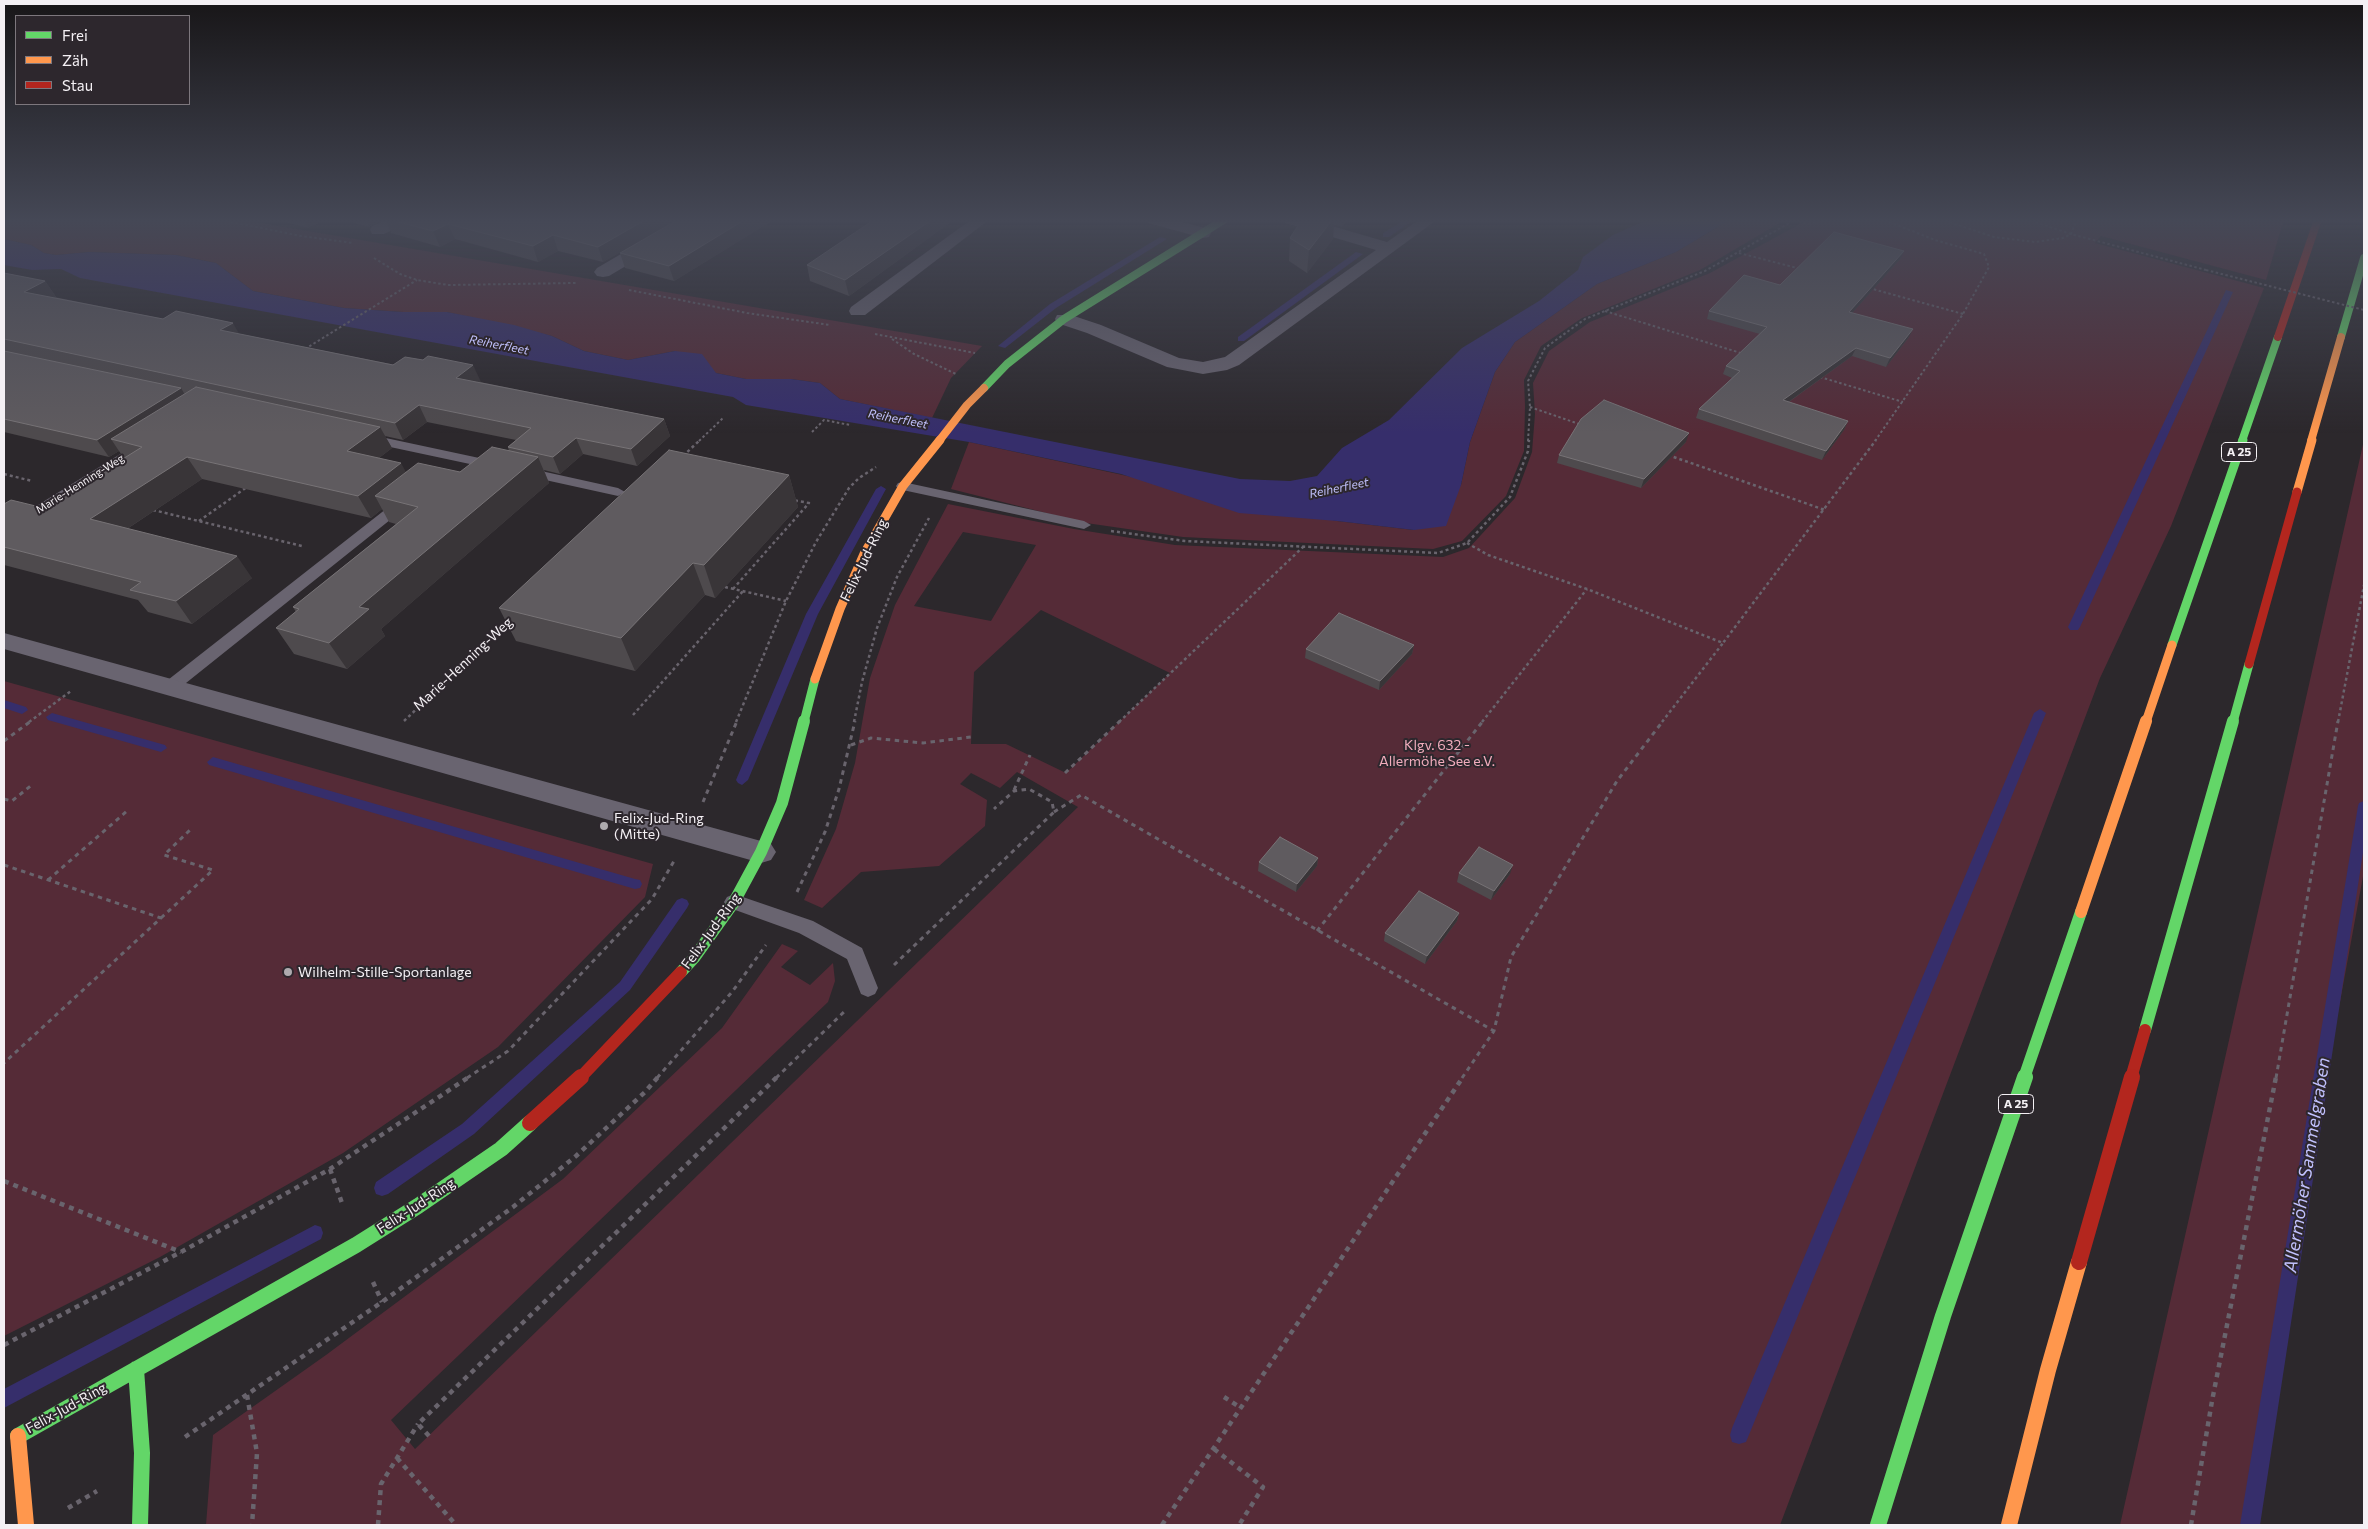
<!DOCTYPE html>
<html>
<head>
<meta charset="utf-8">
<style>
  body { margin:0 }
  #map { position:relative; width:2368px; height:1529px; overflow:hidden; background:#2c282c; font-family:Commissioner,sans-serif }
  canvas { display:block }
  .frame { position:absolute; inset:0; border:5px solid #f4f0f4; pointer-events:none }
  .legend { position:absolute; left:15px; top:15px; width:175px; height:90px; box-sizing:border-box; background:#2d272d; border:1px solid #7d777d; margin:0; padding:6px 9px; list-style:none; font-size:15px; color:#f4f0f4 }
  .legend li { display:flex; align-items:center; gap:10px; height:25px }
  .legend b { width:25px; border:1px solid #7d777d }
</style>
</head>
<body>
<div id="map">
<canvas width="2368" height="1529"></canvas>
<div class="frame"></div>
<ul class="legend">
<li><b style="height:6px;background:#63d668"></b>Frei</li>
<li><b style="height:6px;background:#ff974d"></b>Zäh</li>
<li><b style="height:6px;background:#b3261e"></b>Stau</li>
</ul>
</div>
<script>
const ctx = document.querySelector('canvas').getContext('2d');
ctx.lineJoin = 'round';
function fill(path, color) { ctx.fillStyle = color; ctx.fill(path, 'evenodd'); }
const poly = rows => new Path2D(rows.map(r => 'M' + r).join(''));
function trace(path, color, width, dash) { ctx.strokeStyle = color; ctx.lineWidth = width; ctx.lineCap = dash ? 'butt' : 'round'; ctx.setLineDash(dash || []); ctx.stroke(path); }
function label(font, color, halo, rows, align = 'center') {
  ctx.font = font + ' Commissioner,sans-serif'; ctx.lineWidth = 4; ctx.setLineDash([]); ctx.textBaseline = 'middle'; ctx.strokeStyle = halo; ctx.fillStyle = color; for (const [text, x, y, turn = 0] of rows) {
    ctx.save(); ctx.translate(x, y); ctx.rotate((+turn || 0) * Math.PI / 180); ctx.textAlign = isNaN(turn) ? turn : align; if (halo) ctx.strokeText(text, 0, 0); ctx.fillText(text, 0, 0); ctx.restore();
  }
}
fill(poly([
  [4,219,238,219,982,346,951,378,932,418,840,399,820,383,791,379,746,379,716,373,675,351,628,360,584,351,552,336,447,312,403,312,344,308,253,291,216,263,176,255,89,252,56,255,44,253,31,245,4,239],
  [1731,219,1793,219,1783,221,1700,270,1582,318,1541,346,1524,380,1525,406,1524,451,1506,496,1462,541,1433,549,1183,537,1086,523,951,489,969,442,1337,521,1414,530,1461,485,1470,442,1495,372,1515,342,1597,284,1676,252],
  [1809,219,2284,219,2266,280,2101,236,2095,243,2264,288,2171,526,2100,678,1780,1525,206,1525,213,1435,326,1355,563,1179,722,1028,782,944,798,951,781,967,810,985,833,963,835,981,828,1002,391,1420,415,1449,1078,807,1017,772,1000,788,971,773,960,784,987,800,985,826,939,866,861,872,822,908,804,900,836,829,855,763,870,678,895,605,948,504,1074,529,1175,545,1443,557,1469,548,1515,498,1532,452,1535,414,1533,383,1549,351,1590,322,1710,273],
  [963,532,1036,545,991,621,914,606],
  [1041,610,1170,673,1066,773,1006,744,971,744,974,672],
  [2364,440,2364,871,2244,1525,2120,1525],
  [4,681,653,864,645,897,498,1047,343,1153,160,1257,4,1336]
]), '#552b37');
fill(poly([
  [1649,219,1731,219,1676,252,1597,284,1515,342,1495,372,1470,442,1461,485,1446,526,1414,530,1337,521,1239,513,1121,474,969,442,746,405,733,397,80,278,61,269,32,270,4,265,4,239,31,245,44,253,56,255,89,252,176,255,216,263,253,291,344,308,403,312,447,312,514,325,552,336,584,351,628,360,675,351,702,354,716,373,746,379,791,379,820,383,840,399,1240,479,1290,481,1317,476,1342,448,1389,420,1462,348,1539,301,1578,270,1583,257,1613,235]
]), '#362e6b');
fill(poly([
  [1406,219,1415,219,1389,237,1383,237,1383,233,1406,219],
  [1160,237,1167,239,1056,308,1005,348,998,346,1050,304,1160,237],
  [1356,252,1363,254,1244,341,1238,341,1238,337,1356,252],
  [2226,290,2233,292,2080,627,2078,630,2070,630,2068,627,2226,290],
  [881,486,886,489,818,614,748,780,742,785,738,783,736,780,806,614,876,489,881,486],
  [4,700,26,707,28,710,22,714,4,708,4,700],
  [2040,709,2046,713,1746,1442,1739,1444,1732,1442,1730,1435,1732,1428,2034,713,2040,709],
  [52,713,165,745,167,748,161,752,48,720,46,717,52,713],
  [213,757,635,879,640,880,642,884,640,888,635,889,209,765,207,762,213,757],
  [2364,801,2364,846,2260,1525,2240,1525,2358,806,2359,803,2364,801],
  [682,898,687,900,689,904,687,908,630,990,474,1134,388,1194,382,1196,376,1194,374,1188,376,1182,462,1124,620,982,677,900,682,898],
  [315,1225,321,1227,323,1233,321,1239,4,1408,4,1389,315,1225]
]), '#362e6b');
trace(poly([
  [216,219,301,236,353,243],
  [1789,219,1808,224,1829,219],
  [1940,219,1994,237,2035,242,2063,238,2071,234,2077,219],
  [2026,219,2071,234,2206,270],
  [1739,253,1801,269],
  [374,258,400,274,417,280,448,285,576,283],
  [1869,288,1963,314],
  [629,290,747,313,830,325],
  [1605,311,1744,354],
  [875,334,975,353],
  [892,339,914,354,956,374],
  [305,349,417,280],
  [1820,377,1903,402],
  [1530,407,1582,425],
  [812,432,824,420,850,425],
  [699,441,723,418],
  [1528,441,1530,407,1528,381,1545,348,1585,319,1705,271,1796,219],
  [1875,441,1963,314,1989,267,1984,254,1935,240,1882,219]
]), '#69646d', 2, [2.5, 2.5]);
trace(poly([
  [1668,455,1825,510],
  [683,456,700,440],
  [4,474,32,481],
  [153,510,302,546],
  [199,521,247,487],
  [1111,531,1185,541,1438,553,1467,543,1510,497,1528,451,1529,440],
  [1467,543,1488,555,1587,589,1723,643,1876,440],
  [725,587,786,601],
  [733,589,809,503,792,500],
  [633,715,743,591],
  [404,721,508,622],
  [29,722,71,691],
  [736,722,786,601,816,542,849,488,859,478,876,467],
  [854,722,862,682,877,628,897,577,929,518],
  [1119,722,1303,547],
  [1482,722,1587,589],
  [1662,722,1723,643],
  [2338,722,2364,585]
]), '#69646d', 2.5, [3, 3]);
trace(poly([
  [4,741,31,721],
  [851,745,871,738,923,743,971,737],
  [1065,773,1120,721],
  [1014,790,1030,755],
  [4,799,12,801,33,784],
  [703,802,737,721],
  [1054,812,1081,795,1494,1031],
  [4,865,161,918,4,1063],
  [48,880,127,811],
  [797,892,825,832,839,789,855,721],
  [161,918,213,870,164,855,190,830],
  [1317,931,1483,721],
  [894,965,1054,812,1052,802,1029,789,1014,791,994,809],
  [467,1078,508,1051,652,899,674,861],
  [657,1078,732,992,766,945],
  [776,1078,847,1009],
  [1462,1078,1494,1031,1511,957,1617,781,1663,721],
  [2276,1078,2338,721]
]), '#69646d', 3, [4.5, 4.5]);
trace(poly([
  [330,1169,343,1206],
  [4,1181,181,1252],
  [373,1282,382,1302],
  [4,1345,181,1252,330,1169,469,1077],
  [247,1395,257,1453,252,1525],
  [1224,1397,1241,1408],
  [429,1436,418,1424,777,1077],
  [185,1437,382,1302,513,1207,576,1156,645,1092,658,1077],
  [1214,1449,1263,1487,1239,1525],
  [397,1458,456,1525],
  [68,1508,97,1491],
  [378,1525,381,1484,418,1424],
  [1162,1525,1463,1077],
  [2191,1525,2212,1401,2276,1077]
]), '#69646d', 4.5, [5, 5]);
fill(poly([
  [367,434,498,462,505,466,498,470,362,441,360,438,362,435,367,434],
  [143,440,148,441,150,444,148,447,9,535,4,536,4,526,143,440],
  [523,467,618,488,625,492,618,496,518,474,516,471,518,468,523,467],
  [903,482,1084,521,1091,525,1084,529,898,489,896,486,898,483,903,482],
  [405,497,410,498,412,501,410,504,176,691,170,693,164,691,162,687,164,683,400,498,405,497],
  [734,894,813,921,862,948,878,988,875,994,868,997,861,994,847,959,799,933,727,907,724,902,727,897,734,894]
]), '#696470');
fill(poly([
  [389,219,410,219,408,223,384,234,372,234,370,230,372,226,389,219],
  [681,219,700,219,698,223,609,276,603,277,597,276,594,272,597,268,681,219],
  [972,219,990,219,865,315,851,315,849,311,851,307,972,219],
  [1146,219,1171,219,1209,229,1211,233,1209,237,1203,238,1148,223,1146,219],
  [1283,219,1308,219,1387,242,1420,219,1438,219,1239,365,1227,370,1203,374,1167,367,1087,333,1057,323,1055,319,1057,315,1071,315,1101,325,1179,358,1203,362,1225,357,1376,250,1285,223,1283,219],
  [4,633,761,841,771,844,776,852,771,860,761,863,4,649,4,633]
]), '#696470');
trace(poly([
  [2341,337,2364,258],
  [984,388,1007,364,1064,319,1225,219],
  [2242,441,2278,337]
]), '#63d668', 8);
trace(poly([
  [2172,645,2243,440],
  [804,722,815,679],
  [2233,722,2249,664]
]), '#63d668', 9);
trace(poly([
  [681,972,694,958,734,902,761,852,782,803,804,721],
  [2145,1030,2233,721],
  [2024,1078,2081,912]
]), '#63d668', 12);
trace(poly([
  [136,1369,142,1453,140,1525],
  [18,1436,356,1245,418,1206,501,1149,530,1123],
  [1878,1525,1943,1316,2025,1077]
]), '#63d668', 16);
trace(poly([
  [939,441,967,405,984,388],
  [2311,441,2341,337]
]), '#ff974d', 8);
trace(poly([
  [2297,492,2312,440],
  [815,679,840,609,864,554,903,486,940,440],
  [2146,722,2172,645]
]), '#ff974d', 9);
trace(poly([
  [2081,912,2146,721]
]), '#ff974d', 12);
trace(poly([
  [18,1436,26,1525],
  [2009,1525,2048,1370,2079,1262]
]), '#ff974d', 16);
trace(poly([
  [2278,337,2318,219]
]), '#b3261e', 8);
trace(poly([
  [2249,664,2297,492]
]), '#b3261e', 9);
trace(poly([
  [580,1078,681,972],
  [2131,1078,2145,1030]
]), '#b3261e', 12);
trace(poly([
  [530,1123,581,1077],
  [2079,1262,2132,1077]
]), '#b3261e', 16);
trace(poly([
  [2206,270,2364,310]
]), '#69646d', 2, [2.5, 2.5]);
fill(poly([
  [273,219,327,219,308,228],
  [341,219,678,219,603,262,558,251,538,262,455,239,440,247,391,233,385,219,369,227],
  [679,219,775,219,674,281,625,268,620,253],
  [955,219,849,296,810,281,807,265],
  [1302,219,1347,219,1342,227,1334,225,1333,239,1307,273,1289,261,1290,238],
  [1901,258,1852,313,1909,337,1886,367,1852,356,1789,402,1848,421,1844,430,1822,460,1696,418,1699,409,1732,378,1723,374,1726,366,1760,334,1707,319,1709,311,1780,285],
  [4,273,45,281,56,297,54,297,481,382,480,382,664,419,670,436,637,466,583,454,560,474,544,470,549,483,381,629,385,636,347,669,294,654,276,628,296,612,293,607,396,524,389,522,382,509,371,518,202,479,127,529,252,578,192,624,148,612,138,600,4,565,4,504,44,508,124,458,119,451,109,457,4,432],
  [427,422,516,440,508,447,509,451,460,472,406,472,379,458,392,448,385,436,403,440],
  [1686,442,1641,488,1557,463,1559,455],
  [789,475,798,507,715,598,705,595,635,671,516,641,499,608],
  [1414,645,1412,654,1379,690,1305,658,1306,649],
  [1318,858,1317,866,1296,892,1258,871,1259,862],
  [1459,873,1510,874,1491,900,1457,882],
  [1459,913,1457,921,1425,964,1384,941,1385,933]
]), '#4e4a4d');
fill(poly([
  [303,219,327,219,308,228],
  [366,219,385,219,369,227],
  [647,219,678,219,603,262,598,247],
  [746,219,775,219,674,281,669,266],
  [933,219,955,219,849,296,845,280],
  [1333,219,1334,219,1333,239,1307,273,1309,250],
  [1342,219,1347,219,1342,227],
  [448,224,455,239,440,247,433,231],
  [553,235,558,251,538,262,533,246],
  [1904,251,1901,258,1846,320,1849,312],
  [45,281,56,297,35,307,24,292],
  [233,323,242,339,220,330],
  [1913,329,1909,337,1886,367,1890,358],
  [1856,348,1852,356,1780,408,1783,400],
  [473,365,481,382,464,394,456,378],
  [181,388,191,405,111,439,119,451,109,457,97,440],
  [419,405,427,422,403,440,395,423],
  [664,419,670,436,637,466,631,449],
  [1848,421,1844,430,1822,460,1826,451],
  [380,427,392,448,359,473,347,451],
  [1689,433,1686,442,1641,488,1644,479],
  [576,438,583,454,560,474,553,457],
  [187,457,202,479,107,542,90,519],
  [538,457,549,483,381,629,385,636,347,669,329,643,359,607],
  [401,463,413,485,375,496,382,509,371,518,358,496],
  [789,475,798,507,715,598,704,565],
  [237,556,252,578,192,624,176,601],
  [693,563,705,595,635,671,621,638],
  [1414,645,1412,654,1379,690,1380,681],
  [1318,858,1317,866,1296,892,1297,884],
  [1513,865,1510,874,1491,900,1494,891],
  [1459,913,1457,921,1425,964,1427,956]
]), '#393538');
const building = poly([
  [387,219,647,219,598,247,553,235,533,246,448,224,433,231,387,219],
  [679,219,746,219,669,266,620,253,679,219],
  [875,219,933,219,845,280,807,265,875,219],
  [1302,219,1333,219,1309,250,1290,238,1302,219],
  [1834,232,1904,251,1849,312,1913,329,1890,358,1856,348,1783,400,1848,421,1826,451,1699,409,1740,371,1726,366,1767,327,1709,311,1744,275,1780,285,1834,232],
  [4,273,45,281,24,292,163,319,176,311,233,323,220,330,393,365,405,357,423,360,428,356,473,365,456,378,664,419,631,449,576,438,553,457,508,447,531,428,419,405,395,423,4,339,4,273],
  [4,351,181,388,97,440,4,419,4,351],
  [196,387,380,427,347,451,401,463,358,496,187,457,90,519,237,556,176,601,130,590,141,582,4,547,4,504,11,500,44,508,142,447,111,439,196,387],
  [1604,400,1689,433,1644,479,1559,455,1581,419,1604,400],
  [492,447,538,457,359,607,369,609,329,643,276,628,299,609,293,607,418,507,375,496,418,463,460,472,492,447],
  [669,450,789,475,704,565,693,563,621,638,499,608,669,450],
  [1339,613,1414,645,1380,681,1306,649,1339,613],
  [1280,837,1318,858,1297,884,1259,862,1280,837],
  [1479,847,1513,865,1494,891,1459,873,1479,847],
  [1419,891,1459,913,1427,956,1385,933,1419,891]
]);
fill(building, '#5f5b5f');
trace(building, '#777376', 1);
const sky = ctx.createLinearGradient(0, 0, 0, 433);
sky.addColorStop(0, '#181618');
sky.addColorStop(0.51, '#454856');
sky.addColorStop(1, '#45485600');
ctx.fillStyle = sky;
ctx.fillRect(0, 0, 2368, 433);
for (const [x, y, r, color] of [
  [604,826,5,"#aeaaae"],
  [288,972,5,"#aeaaae"]
]) { const dot = new Path2D(); dot.arc(x, y, r, 0, 2 * Math.PI); ctx.fillStyle = color; ctx.fill(dot); trace(dot, '#2d272d', 2); }
label('11px', '#f4f0f4', '#2d272d', [
  ["Marie-Henning-Weg",80,484,-32]
]);
label('italic 12px', '#c1c1fd', '#2d272d', [
  ["Reiherfleet",499,345,11],
  ["Reiherfleet",898,419,11],
  ["Reiherfleet",1339,488,-12]
]);
for (const [x, y, w] of [
  [2239,452,35],
  [2016,1104,35]
]) { const box = new Path2D(); box.roundRect(x - w / 2, y - 9.5, w, 19, 4); ctx.fillStyle = '#2d272d'; ctx.fill(box); trace(box, '#f4f0f4', 1); }
label('bold 12px', '#f4f0f4', null, [
  ["A 25",2239,452],
  ["A 25",2016,1104]
]);
label('14px', '#f4f0f4', '#2d272d', [
  ["Felix-Jud-Ring",864,560,-64],
  ["Marie-Henning-Weg",463,664,-43],
  ["Felix-Jud-Ring",711,931,-54],
  ["Felix-Jud-Ring",416,1206,-33],
  ["Felix-Jud-Ring",66,1408,-29]
]);
label('14px', '#f1acbc', '#2d272d', [
  ["Klgv. 632 -",1437,745],
  ["Allermöhe See e.V.",1437,761]
]);
label('14px', '#f4f0f4', '#2d272d', [
  ["Felix-Jud-Ring",614,818],
  ["(Mitte)",614,834],
  ["Wilhelm-Stille-Sportanlage",298,972]
], 'left');
label('italic 18px', '#c1c1fd', '#2d272d', [
  ["Allermöher Sammelgraben",2307,1165,-81]
]);
</script>
</body>
</html>
